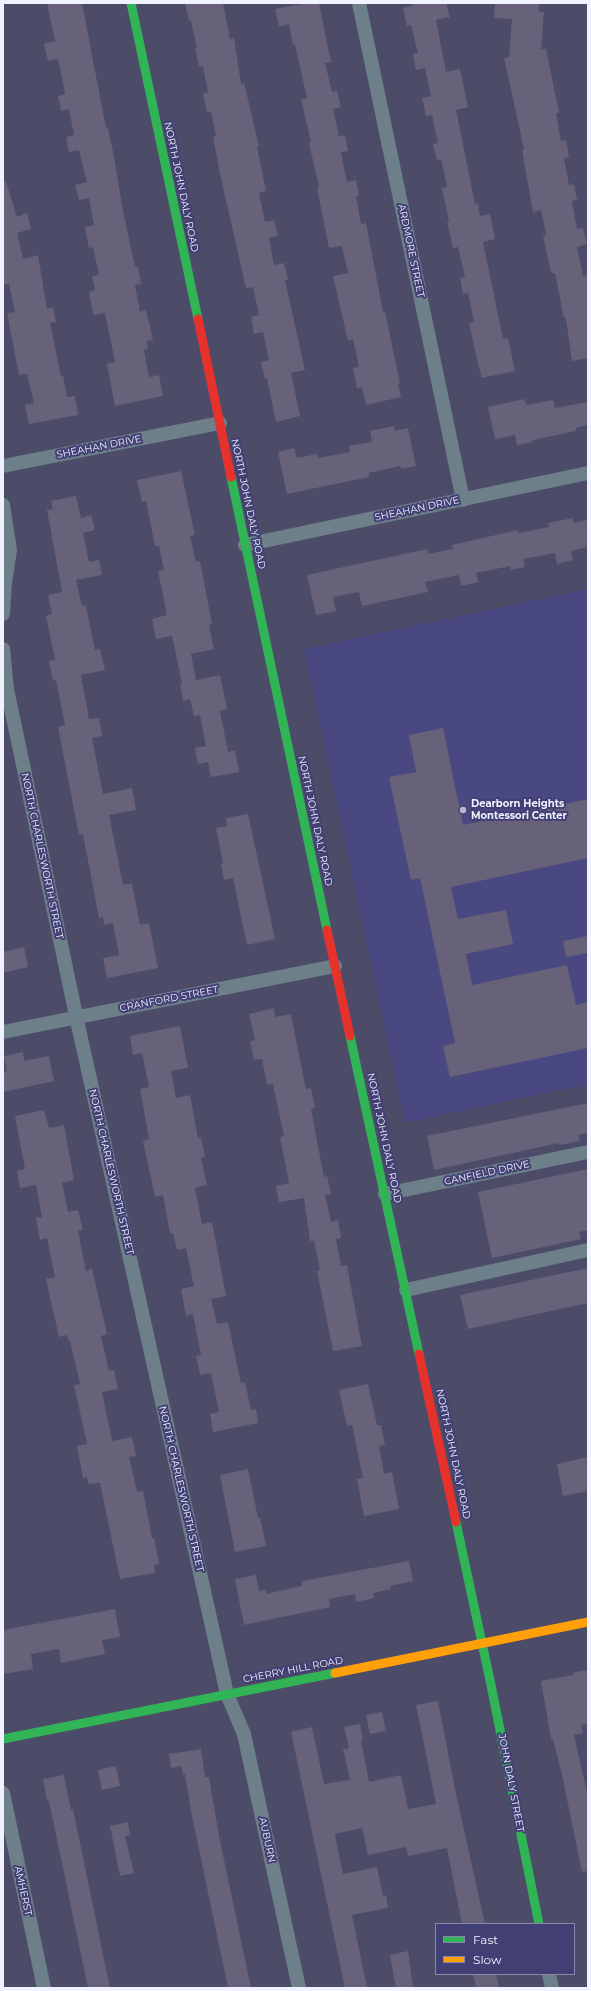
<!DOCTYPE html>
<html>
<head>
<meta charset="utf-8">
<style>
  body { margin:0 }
  #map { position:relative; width:591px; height:1991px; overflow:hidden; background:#4c4b68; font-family:Montserrat,sans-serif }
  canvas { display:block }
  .frame { position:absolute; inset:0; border:4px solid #f1f2ff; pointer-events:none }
  .legend { position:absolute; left:435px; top:1923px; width:140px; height:52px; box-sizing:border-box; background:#413f74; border:1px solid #8787ac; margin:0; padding:5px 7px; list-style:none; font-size:12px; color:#f1f2ff }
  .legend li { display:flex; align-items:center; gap:8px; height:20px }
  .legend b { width:20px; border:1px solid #8787ac }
</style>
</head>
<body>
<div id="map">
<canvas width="591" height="1991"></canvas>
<div class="frame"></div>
<ul class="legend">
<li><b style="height:5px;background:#30b455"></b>Fast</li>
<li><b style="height:5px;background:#ff9f0a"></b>Slow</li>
</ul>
</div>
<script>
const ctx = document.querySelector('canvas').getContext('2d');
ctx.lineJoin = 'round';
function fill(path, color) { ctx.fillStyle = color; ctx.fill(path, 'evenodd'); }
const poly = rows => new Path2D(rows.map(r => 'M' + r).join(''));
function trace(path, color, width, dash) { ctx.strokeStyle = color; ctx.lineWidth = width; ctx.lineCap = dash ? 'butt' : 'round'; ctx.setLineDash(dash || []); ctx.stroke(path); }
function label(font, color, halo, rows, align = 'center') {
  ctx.font = font + ' Montserrat,sans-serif'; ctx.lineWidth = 4; ctx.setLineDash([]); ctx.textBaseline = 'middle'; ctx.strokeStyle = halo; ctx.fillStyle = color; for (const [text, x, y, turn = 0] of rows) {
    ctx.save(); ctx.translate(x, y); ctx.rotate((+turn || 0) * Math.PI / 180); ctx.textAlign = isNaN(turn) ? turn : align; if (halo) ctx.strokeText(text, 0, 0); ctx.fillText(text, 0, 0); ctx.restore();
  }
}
fill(poly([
  [588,589,588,1084,405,1123,304,649]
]), '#4a4880');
fill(poly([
  [47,3,82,3,106,128,108,128,114,157,122,206,135,267,138,267,141,284,135,285,140,312,146,310,153,340,147,341,148,349,144,350,149,377,159,375,163,396,115,406,107,364,115,362,105,313,93,315,89,292,95,290,92,276,99,275,93,247,89,248,85,227,94,225,89,198,79,200,75,185,87,182,79,150,69,152,66,137,74,135,69,109,61,111,58,96,65,94,58,59,48,61,44,44,55,41],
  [185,3,223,3,230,39,234,38,241,84,244,83,259,146,257,147,266,191,259,193,265,222,274,220,278,236,269,238,274,265,284,263,288,280,285,280,305,370,291,373,300,416,276,422,267,378,265,379,261,362,269,360,263,332,254,334,251,317,259,315,253,287,246,288,220,174,213,137,216,136,211,112,207,112,203,94,208,92,203,66,199,67,195,48,197,48,191,21,189,21],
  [306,3,319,3,331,62,325,63,332,92,337,91,341,107,333,109,339,136,345,135,348,151,341,152,347,182,356,180,359,196,356,196,361,224,366,223,383,312,385,312,400,383,398,384,401,397,366,405,362,387,357,388,353,368,359,367,353,339,348,341,333,276,348,273,342,246,329,248,317,188,319,187,309,143,311,142,301,99,307,98,295,45,293,45,289,24,279,27,275,9],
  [411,3,446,3,450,17,436,20,446,72,460,69,468,107,456,110,475,204,478,203,480,216,490,214,495,239,483,242,503,339,508,338,515,371,482,378,478,364,469,323,474,322,468,293,463,294,460,278,465,277,458,247,453,248,447,222,449,222,442,188,447,187,441,159,437,160,433,144,438,143,432,115,426,116,422,98,431,96,425,68,416,70,413,54,418,53,411,25,407,26,403,8,412,6],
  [495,3,539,4,539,12,544,12,541,50,546,49,559,113,556,113,561,141,566,140,569,157,564,158,569,185,574,184,577,200,572,201,577,229,583,228,587,244,577,247,583,276,588,275,588,358,572,361,566,318,564,318,555,273,551,273,543,236,546,235,541,210,533,212,522,150,524,149,504,58,509,57,512,19,494,18],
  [6,182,17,217,27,213,31,229,17,233,23,259,38,255,47,309,53,307,56,322,50,323,61,376,63,375,67,397,75,396,78,415,29,424,25,405,34,403,27,374,19,375,7,313,15,312,9,284,3,285,3,183],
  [524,399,526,405,553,400,555,408,588,402,588,425,576,428,576,431,533,440,533,442,517,445,515,435,495,439,488,407],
  [394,426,395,431,408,428,416,466,401,469,400,466,369,473,369,477,287,494,278,452,294,448,297,458,317,454,318,458,350,452,349,446,372,442,370,431],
  [181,471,195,535,190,536,196,562,200,561,212,624,209,625,214,649,191,654,196,680,220,675,227,709,220,711,228,752,235,750,239,772,211,777,208,762,198,764,195,748,206,746,200,715,194,716,190,699,183,701,180,683,182,683,172,636,156,639,152,619,167,615,158,571,164,570,159,546,155,546,146,501,142,502,137,480],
  [76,496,81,518,91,515,95,530,83,533,89,562,99,560,102,575,76,580,82,606,86,605,95,650,100,649,105,670,81,675,89,719,99,718,102,736,92,738,103,794,132,788,136,810,109,815,123,885,132,883,140,925,149,923,158,968,107,978,103,958,119,955,113,923,104,925,103,917,99,918,83,834,79,835,58,727,65,725,56,680,53,681,49,661,55,660,46,616,52,614,48,595,62,592,47,510,53,509,51,501],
  [573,518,574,523,587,520,588,527,588,547,571,551,573,560,557,564,555,553,523,559,525,567,511,570,510,566,476,573,478,582,461,586,459,575,425,582,428,592,362,606,359,592,333,597,336,611,316,615,307,575,427,549,428,554,453,549,452,545,518,530,519,533,549,527,548,523],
  [443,728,463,825,588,799,588,858,451,887,458,919,506,910,513,944,466,954,472,985,567,965,576,1005,588,1002,588,1048,450,1077,443,1046,455,1043,420,878,411,880,389,777,416,772,409,735],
  [248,814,275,939,247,945,233,878,224,880,221,864,223,863,216,828,227,826,226,818],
  [588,936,588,953,566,957,563,941],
  [24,947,28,967,3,973,3,952],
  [274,1008,275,1017,291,1014,306,1089,311,1088,315,1108,311,1109,324,1177,327,1176,331,1194,325,1195,331,1222,338,1220,341,1238,336,1239,341,1266,347,1265,362,1346,333,1351,317,1271,320,1270,314,1241,310,1241,304,1198,279,1202,276,1186,289,1183,280,1137,284,1136,273,1084,267,1085,262,1059,254,1060,250,1041,255,1040,249,1014],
  [180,1026,188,1068,171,1071,176,1098,190,1095,198,1138,201,1138,205,1157,201,1158,207,1185,195,1188,202,1224,212,1222,226,1296,211,1299,217,1324,228,1322,241,1383,245,1382,251,1410,256,1409,258,1423,213,1432,210,1414,219,1412,211,1373,200,1375,196,1356,201,1355,193,1314,186,1316,181,1289,194,1286,186,1248,177,1250,173,1233,170,1233,163,1195,155,1197,143,1141,149,1139,140,1089,149,1087,142,1053,133,1055,130,1036],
  [23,1052,24,1061,49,1056,54,1081,3,1092,3,1072,7,1071,4,1056],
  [588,1103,588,1133,578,1135,580,1141,559,1145,559,1143,434,1170,427,1136],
  [44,1110,49,1128,64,1125,74,1180,62,1183,68,1212,78,1210,83,1230,78,1231,86,1271,92,1269,107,1334,101,1336,109,1371,114,1370,118,1389,102,1392,112,1441,132,1437,136,1456,129,1457,137,1492,143,1491,152,1538,154,1538,159,1564,154,1565,155,1573,120,1579,100,1483,88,1484,87,1477,83,1478,77,1446,87,1444,74,1385,80,1384,70,1341,69,1342,67,1335,59,1337,46,1279,55,1277,47,1238,40,1240,36,1218,42,1217,36,1185,20,1188,17,1171,25,1169,15,1116],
  [588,1169,588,1230,579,1232,581,1239,492,1258,478,1192],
  [588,1268,588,1303,468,1329,460,1295],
  [368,1384,377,1425,381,1425,385,1445,379,1446,384,1474,392,1472,399,1509,364,1516,357,1479,363,1478,352,1425,347,1426,339,1390],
  [588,1457,588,1491,563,1496,557,1464],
  [248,1469,258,1518,260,1518,266,1546,235,1552,220,1475],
  [409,1561,413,1581,390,1586,391,1589,373,1593,374,1598,356,1602,355,1594,329,1599,330,1607,244,1625,235,1579,256,1575,259,1591,266,1590,266,1594,302,1586,302,1581],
  [115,1609,120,1637,102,1640,105,1654,61,1663,59,1649,31,1654,33,1669,3,1674,3,1630],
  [588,1670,588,1724,581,1725,583,1733,574,1735,588,1797,588,1871,582,1872,562,1775,553,1739,551,1739,541,1681,574,1675,574,1672],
  [438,1701,455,1789,485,1924,462,1924,447,1848,408,1856,406,1847,368,1855,362,1828,335,1834,343,1874,377,1867,383,1896,386,1895,388,1908,352,1915,367,1988,345,1988,291,1732,312,1727,324,1784,350,1780,343,1749,349,1748,344,1727,360,1724,363,1740,361,1741,369,1782,401,1775,408,1809,436,1804,416,1705],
  [382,1712,386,1731,370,1734,366,1715],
  [201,1749,205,1777,209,1777,219,1836,251,1988,228,1988,191,1811,185,1774,183,1775,181,1766,171,1768,169,1754],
  [116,1766,120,1786,102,1790,98,1770],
  [64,1775,71,1810,73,1809,110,1988,88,1988,49,1801,47,1801,43,1779],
  [128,1822,130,1835,125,1836,134,1873,120,1876,110,1826],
  [408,1951,413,1988,396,1988,390,1955],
  [473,1974,496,1974,499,1988,476,1988]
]), '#676279');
trace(poly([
  [359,3,463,500],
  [3,466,220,423],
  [3,505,10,550,5,583,3,614],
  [245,545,588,473],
  [3,649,7,689,78,1025,227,1694,244,1734,299,1988],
  [3,1032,335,966],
  [385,1194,588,1152],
  [406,1290,588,1250],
  [3,1793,44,1988],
  [549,1974,552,1988]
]), '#6d7f89', 14);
trace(poly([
  [131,3,198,319],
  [231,477,327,930],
  [350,1036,419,1354],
  [456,1522,491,1685,539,1924],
  [3,1739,335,1673]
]), '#30b455', 9);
trace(poly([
  [335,1673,588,1622]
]), '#ff9f0a', 9);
trace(poly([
  [198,319,231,477],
  [327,930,350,1036],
  [419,1354,456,1522]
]), '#e5322d', 9);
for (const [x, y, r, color] of [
  [463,810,4,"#b7b8ca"]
]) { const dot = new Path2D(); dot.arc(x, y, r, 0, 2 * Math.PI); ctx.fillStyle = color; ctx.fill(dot); trace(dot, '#413f74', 1.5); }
label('10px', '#f1f2ff', '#413f74', [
  ["NORTH JOHN DALY ROAD",181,187,78],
  ["ARDMORE STREET",411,251,78],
  ["SHEAHAN DRIVE",99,447,-11],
  ["NORTH JOHN DALY ROAD",248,504,78],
  ["SHEAHAN DRIVE",417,509,-12],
  ["NORTH JOHN DALY ROAD",315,821,78],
  ["NORTH CHARLESWORTH STREET",42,856,78],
  ["CRANFORD STREET",169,999,-11],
  ["NORTH JOHN DALY ROAD",384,1138,78],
  ["NORTH CHARLESWORTH STREET",111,1172,77],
  ["CANFIELD DRIVE",487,1173,-12],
  ["NORTH JOHN DALY ROAD",453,1454,78],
  ["NORTH CHARLESWORTH STREET",181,1489,77],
  ["CHERRY HILL ROAD",293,1670,-11],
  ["JOHN DALY STREET",511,1783,79],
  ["AUBURN",267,1840,78],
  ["AMHERST",23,1891,78]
]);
label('bold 10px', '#f1f2ff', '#413f74', [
  ["Dearborn Heights",471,804],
  ["Montessori Center",471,816]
], 'left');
</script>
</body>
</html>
